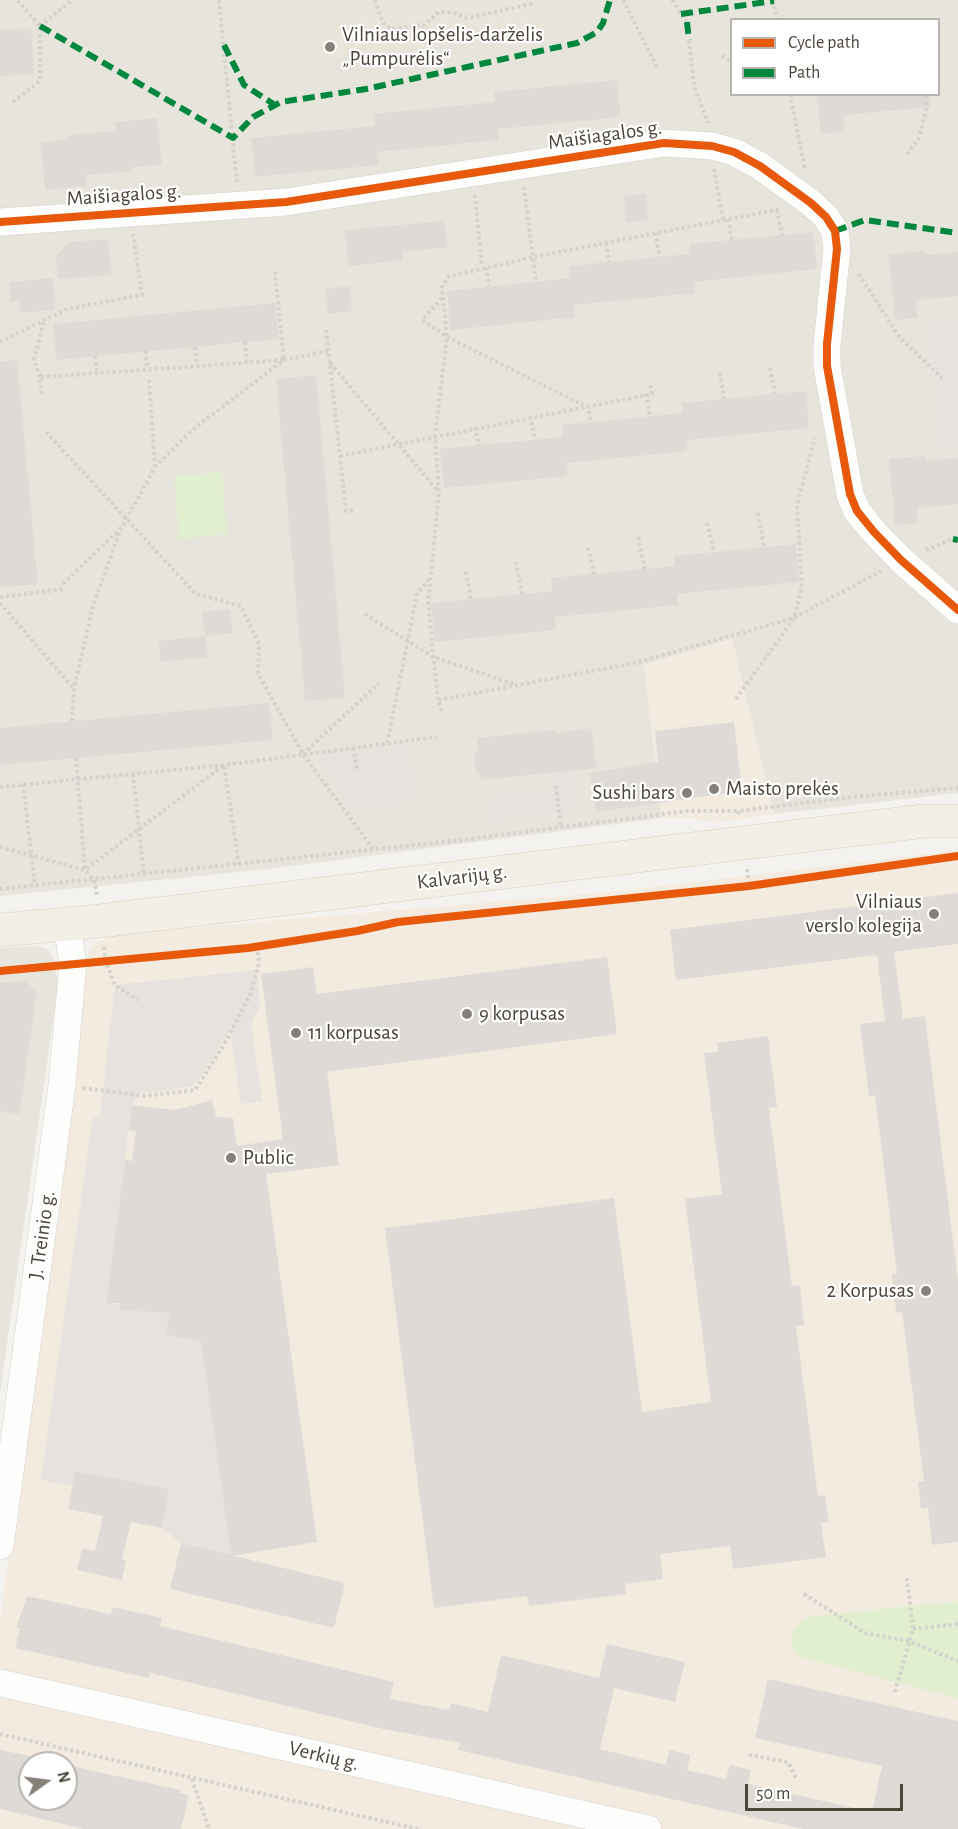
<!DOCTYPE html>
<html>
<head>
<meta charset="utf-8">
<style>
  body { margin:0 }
  #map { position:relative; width:958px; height:1829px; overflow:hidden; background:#f4f2ee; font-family:"Alegreya Sans",sans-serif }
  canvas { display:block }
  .legend { position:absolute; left:730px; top:18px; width:210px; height:78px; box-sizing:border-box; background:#fff; border:2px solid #b7b4b0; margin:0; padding:8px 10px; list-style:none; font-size:18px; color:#4b4439 }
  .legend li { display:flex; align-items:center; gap:12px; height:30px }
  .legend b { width:30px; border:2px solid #b7b4b0 }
  .north { position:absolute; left:18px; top:1751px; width:60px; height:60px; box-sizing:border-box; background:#fff; border:2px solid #b7b4b0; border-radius:50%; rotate:76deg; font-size:16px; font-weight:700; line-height:24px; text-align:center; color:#4b4439 }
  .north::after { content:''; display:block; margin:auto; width:21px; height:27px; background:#868178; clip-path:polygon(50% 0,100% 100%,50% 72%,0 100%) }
  .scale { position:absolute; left:745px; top:1784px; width:158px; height:27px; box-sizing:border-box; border:3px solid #4b4439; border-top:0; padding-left:8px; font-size:18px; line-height:21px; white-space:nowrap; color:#4b4439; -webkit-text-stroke:4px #fff; paint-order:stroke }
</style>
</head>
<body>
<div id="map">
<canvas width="958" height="1829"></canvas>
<ul class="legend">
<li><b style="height:8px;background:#e8590c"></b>Cycle path</li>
<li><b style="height:8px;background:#00873e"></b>Path</li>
</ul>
<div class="north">N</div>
<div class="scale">50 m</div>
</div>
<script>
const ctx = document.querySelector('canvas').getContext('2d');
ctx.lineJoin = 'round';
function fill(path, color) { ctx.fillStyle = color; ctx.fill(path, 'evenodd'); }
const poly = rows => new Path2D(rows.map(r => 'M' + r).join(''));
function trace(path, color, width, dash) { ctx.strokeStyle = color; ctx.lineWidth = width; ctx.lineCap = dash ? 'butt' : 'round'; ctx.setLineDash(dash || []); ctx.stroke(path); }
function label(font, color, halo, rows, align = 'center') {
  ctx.font = font + ' "Alegreya Sans",sans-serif'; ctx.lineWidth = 4.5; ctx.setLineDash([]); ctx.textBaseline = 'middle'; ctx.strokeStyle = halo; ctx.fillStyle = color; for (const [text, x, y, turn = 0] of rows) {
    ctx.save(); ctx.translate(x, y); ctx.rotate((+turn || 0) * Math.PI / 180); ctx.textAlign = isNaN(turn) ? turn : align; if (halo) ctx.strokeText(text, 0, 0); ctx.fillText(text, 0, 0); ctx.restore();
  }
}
fill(poly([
  [0,0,958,0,958,793,774,814,732,639,644,665,662,818,259,870,0,896],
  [732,20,938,20,938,94,732,94],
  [36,946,47,948,54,958,58,986,0,1393,0,948]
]), '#e7e4dc');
fill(poly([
  [732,639,774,814,715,823,691,818,662,818,644,665],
  [958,850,958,1829,0,1829,0,1621,88,952,95,943,117,934,621,891],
  [30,1763,66,1763,66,1799,30,1799]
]), '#f3ebdf');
fill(poly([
  [238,0,586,0,589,28,245,66]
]), '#eae5da');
fill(poly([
  [222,472,227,534,179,539,174,476],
  [958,1601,958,1698,798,1657,792,1647,791,1637,795,1628,803,1620,814,1616]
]), '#e1eecf');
fill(poly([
  [958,318,958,446,939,448,928,320],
  [408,746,417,802,351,809,318,757],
  [574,773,575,805,564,813,488,822,486,797,556,790,554,776],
  [256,970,260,1007,251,1024,262,1101,241,1104,230,1030,194,1086,140,1094,132,1105,106,1302,170,1313,165,1335,201,1341,231,1556,181,1543,162,1528,169,1489,75,1471,72,1486,41,1480,93,1117,100,1117,115,985]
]), '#e6e3df');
fill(poly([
  [31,28,34,74,0,76,0,30],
  [617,80,621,117,498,129,499,140,377,152,379,165,255,177,251,138,375,126,373,114,495,102,494,92],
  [817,94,930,94,930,107,843,115,844,132,821,134],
  [157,118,162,165,133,167,134,171,86,175,86,186,45,190,41,142,68,139,68,135,116,131,115,122],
  [646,194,648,220,626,222,624,196],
  [444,221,447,247,402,252,403,260,349,266,345,230],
  [813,232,817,269,693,282,695,293,573,305,575,317,451,330,447,291,571,278,569,266,690,254,690,244],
  [108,239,111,275,58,279,56,256,70,242],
  [925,251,925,255,958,252,958,296,916,300,917,318,895,320,889,254],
  [53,278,55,310,20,313,19,301,11,302,9,282],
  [349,286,352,311,328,314,325,289],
  [275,303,279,339,56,360,53,324],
  [17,360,38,584,0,587,0,362],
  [316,375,345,698,305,701,276,379],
  [806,391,809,428,686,440,687,451,566,463,567,476,444,488,440,449,563,437,562,425,683,413,682,403],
  [925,456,925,461,958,458,958,504,917,508,918,523,895,525,889,459],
  [796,544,799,582,677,594,678,605,555,617,556,630,435,642,431,603,552,591,551,578,675,566,674,556],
  [230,609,233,633,205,636,202,612],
  [205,636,207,657,161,662,159,641],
  [269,703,273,740,0,765,0,728],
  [734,722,742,791,596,812,590,773,658,762,655,731],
  [591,728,597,768,481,780,480,773,476,774,474,751,478,751,477,738,555,730,555,734],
  [958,893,958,944,894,952,903,1019,925,1016,958,1281,958,1542,932,1545,928,1508,921,1509,918,1482,924,1481,902,1312,896,1313,892,1274,897,1274,875,1095,869,1096,860,1024,885,1021,877,955,676,980,670,930],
  [607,957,617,1034,327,1072,339,1165,266,1174,317,1542,231,1556,201,1341,165,1335,170,1313,120,1310,120,1303,106,1303,125,1160,132,1161,136,1131,129,1130,132,1105,175,1110,212,1100,216,1117,233,1118,237,1146,283,1139,261,974,313,967,317,994],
  [26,981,37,993,19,1114,0,1111,0,983],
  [768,1036,777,1107,769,1108,792,1286,800,1285,804,1325,796,1326,818,1496,825,1495,829,1522,821,1523,826,1557,733,1569,730,1546,660,1554,663,1579,625,1584,626,1594,529,1606,527,1596,434,1608,385,1228,614,1198,642,1412,711,1402,685,1199,722,1194,704,1053,718,1052,717,1043],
  [75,1471,169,1489,162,1528,131,1522,122,1560,126,1560,122,1580,77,1570,82,1548,95,1551,103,1516,68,1509],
  [181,1543,345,1583,334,1628,170,1589],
  [27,1596,111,1614,112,1607,162,1618,160,1626,394,1682,390,1699,449,1710,451,1703,488,1712,501,1655,599,1678,607,1644,685,1662,675,1702,614,1688,600,1749,666,1765,669,1750,690,1755,687,1770,726,1779,730,1765,751,1770,748,1784,872,1812,882,1766,755,1738,768,1679,958,1721,958,1829,803,1829,458,1750,460,1743,383,1729,150,1673,149,1678,15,1648,20,1629,16,1628],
  [0,1750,30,1756,30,1799,66,1799,66,1765,180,1790,180,1793,189,1795,181,1829,84,1829,0,1809]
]), '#dedbd6');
const minor = poly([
  [0,222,286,202,664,143,712,146,734,152,760,166,811,203,826,217,835,231,837,249,827,344,827,366,850,494,857,511,874,532,901,560,958,610],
  [0,1546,62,1085,73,964,67,925],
  [0,1683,648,1829]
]);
const major = poly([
  [0,930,100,921,924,821,958,821]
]);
trace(minor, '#d2d0cb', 28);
trace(major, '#d6cebb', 34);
trace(poly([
  [219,0,237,184],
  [375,0,383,23,391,29,424,25,439,12,454,13,467,18,531,4,531,0],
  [623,0,657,67],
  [672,0,687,22],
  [773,0,777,20],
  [40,26,72,0],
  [689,40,694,85,708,123],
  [722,56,732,62],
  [790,94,805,170],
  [13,102,40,81,40,26,17,0],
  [907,154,919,138,927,106,925,94],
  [714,169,723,220],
  [524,187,533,257,781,209],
  [475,195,482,267],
  [777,210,782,235],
  [728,219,732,240],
  [655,233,660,257],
  [606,243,609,262],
  [486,267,489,286],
  [859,274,900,338,942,378],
  [442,298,422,320,447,337,583,405],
  [326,330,346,511,355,510],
  [0,342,67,309,142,295,133,234],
  [245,342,247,362],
  [195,347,197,365],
  [145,351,147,368],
  [95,356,97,372],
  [330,363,437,490],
  [770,368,775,394],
  [720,373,724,399],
  [40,377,34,360,44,321],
  [149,380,155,466],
  [42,394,40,377,284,360,275,272],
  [646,394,650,416],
  [588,405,591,422],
  [530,416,535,440],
  [475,427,479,446],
  [46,432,196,594,241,606,259,644,258,673,303,754,373,849],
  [340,456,652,394,650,383],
  [758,513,764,547],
  [707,523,714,552],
  [638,537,645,569],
  [588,548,594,574],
  [926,550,958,537],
  [516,562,522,594],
  [466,572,471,599],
  [63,584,122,527,155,467,191,431,284,360,328,351],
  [0,597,64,589],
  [0,603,74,689],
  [365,614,433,657,517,685],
  [736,699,794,618,802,587,797,505,815,438],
  [438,700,428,603,439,492,435,435,447,337,442,287,448,277,533,257,536,282],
  [442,711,438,700,635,663,794,618,881,571],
  [72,721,74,689,92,609,121,528],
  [387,743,417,594,428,580],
  [353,748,358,772],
  [303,754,379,683],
  [76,758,85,870,94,880,97,895],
  [133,774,144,876],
  [23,784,35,886],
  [556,786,561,827],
  [0,787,224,765,437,737],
  [739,814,738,811,852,797,958,788],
  [0,847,85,870,224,765,239,865],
  [747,869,749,886],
  [0,889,453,841,687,811,738,811],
  [104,947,106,962,115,985,138,1000],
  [83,1088,145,1096,195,1090,225,1043,251,993,259,963,257,946],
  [804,1594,865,1633,908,1641,958,1661],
  [913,1629,958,1624],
  [895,1692,913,1629,907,1578],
  [0,1734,418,1829],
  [749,1755,788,1762,796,1778],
  [192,1779,209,1829]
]), '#d3d2cc', 4, [3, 3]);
trace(minor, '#fdfdfc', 27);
trace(major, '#f2efe6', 33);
trace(poly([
  [681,14,774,1],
  [687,22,689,40],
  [40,26,233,138,253,117,281,102,366,89,577,43,597,32,603,23,610,0],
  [224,45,244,85,275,105],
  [835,231,865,220,958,233],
  [953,539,958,540]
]), '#00873e', 6, [12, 6]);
trace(poly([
  [0,222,286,202,664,143,712,146,734,152,760,166,811,203,826,217,835,231,837,249,827,344,827,366,850,494,857,511,874,532,901,560,958,610],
  [0,971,248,948,357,931,398,922,749,886,958,856]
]), '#e8590c', 8);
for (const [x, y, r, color] of [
  [330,47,6,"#868178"],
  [714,789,6,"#868178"],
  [687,793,6,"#868178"],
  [934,914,6,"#868178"],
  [467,1014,6,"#868178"],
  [296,1033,6,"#868178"],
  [231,1158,6,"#868178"],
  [926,1291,6,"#868178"]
]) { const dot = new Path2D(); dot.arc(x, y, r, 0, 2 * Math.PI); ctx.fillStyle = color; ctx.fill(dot); trace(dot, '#fff', 2); }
label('21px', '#4b4439', '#fff', [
  ["Vilniaus lopšelis-darželis",342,35],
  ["„Pumpurėlis“",342,59],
  ["Maisto prekės",726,789],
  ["Sushi bars",675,793,"right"],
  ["Vilniaus",922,902,"right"],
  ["verslo kolegija",922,926,"right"],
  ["9 korpusas",479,1014],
  ["11 korpusas",308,1033],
  ["Public",243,1158],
  ["2 Korpusas",914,1291,"right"]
], 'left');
label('21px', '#4b4439', '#fff', [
  ["Maišiagalos g.",605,135,-8],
  ["Maišiagalos g.",124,195,-4],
  ["Kalvarijų g.",462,877,-7],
  ["J. Treinio g.",42,1235,-82],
  ["Verkių g.",324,1756,13]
]);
</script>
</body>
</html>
